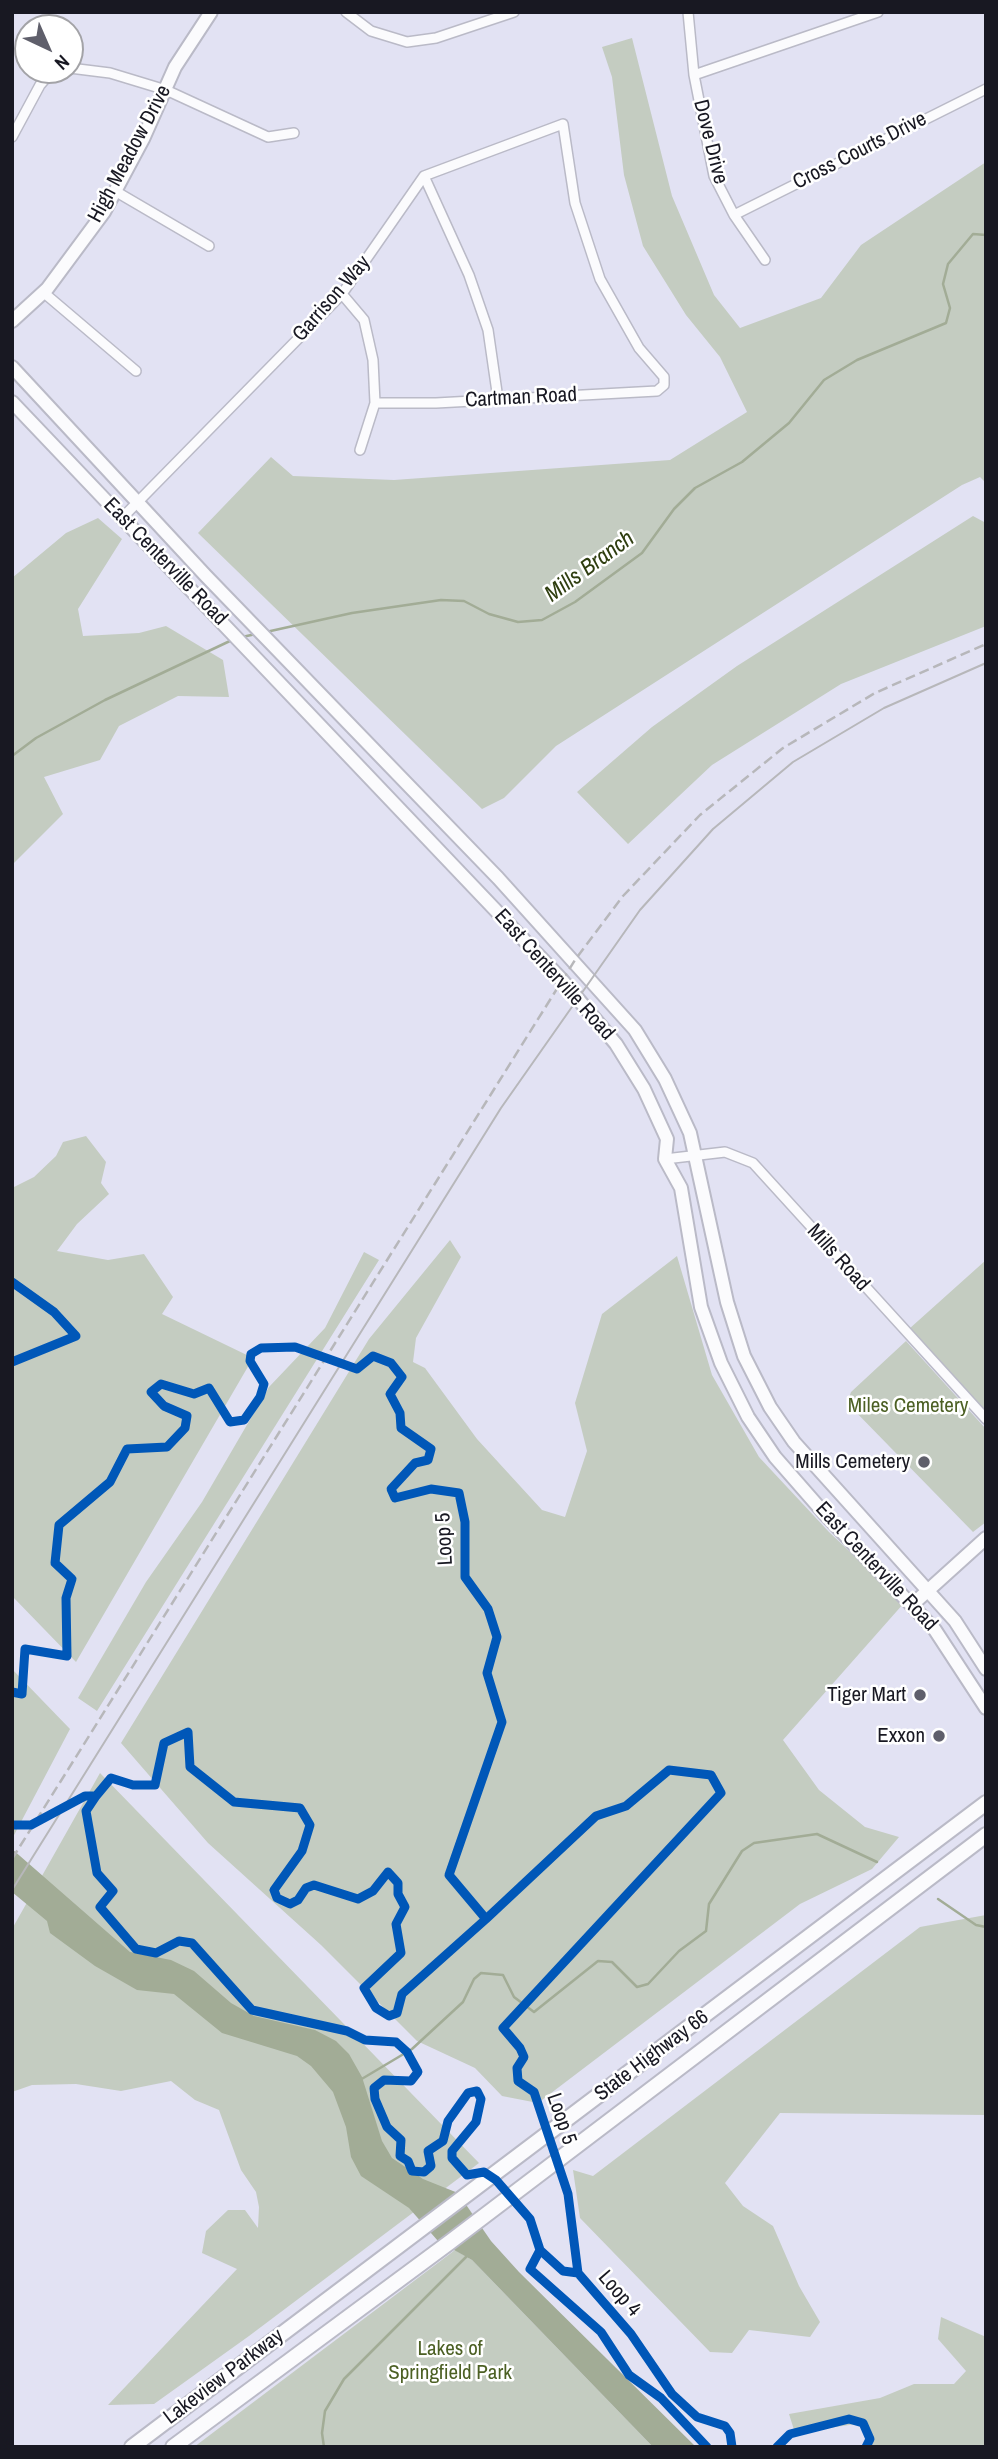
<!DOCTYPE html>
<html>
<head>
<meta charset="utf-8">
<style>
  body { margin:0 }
  #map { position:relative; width:998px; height:2459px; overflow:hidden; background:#e2e2f3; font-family:"Archivo Narrow",sans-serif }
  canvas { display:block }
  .frame { position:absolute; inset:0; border:14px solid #181822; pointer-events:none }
  .north { position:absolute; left:14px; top:14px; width:70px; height:70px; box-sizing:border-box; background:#fff; border:2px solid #a3a3a7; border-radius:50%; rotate:136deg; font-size:19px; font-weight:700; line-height:28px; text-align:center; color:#181822 }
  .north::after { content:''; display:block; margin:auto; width:24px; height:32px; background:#5f5f6b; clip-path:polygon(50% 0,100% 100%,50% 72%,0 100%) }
</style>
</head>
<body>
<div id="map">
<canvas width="998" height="2459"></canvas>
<div class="frame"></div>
<div class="north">N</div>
</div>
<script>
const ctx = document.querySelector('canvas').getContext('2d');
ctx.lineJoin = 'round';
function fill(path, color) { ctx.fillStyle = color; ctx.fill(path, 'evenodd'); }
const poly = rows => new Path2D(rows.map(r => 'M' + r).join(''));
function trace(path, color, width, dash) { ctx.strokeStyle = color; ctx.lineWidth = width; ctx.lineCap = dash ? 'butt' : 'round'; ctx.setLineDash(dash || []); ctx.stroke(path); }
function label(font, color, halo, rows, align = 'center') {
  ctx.font = font + ' "Archivo Narrow",sans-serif'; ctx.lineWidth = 5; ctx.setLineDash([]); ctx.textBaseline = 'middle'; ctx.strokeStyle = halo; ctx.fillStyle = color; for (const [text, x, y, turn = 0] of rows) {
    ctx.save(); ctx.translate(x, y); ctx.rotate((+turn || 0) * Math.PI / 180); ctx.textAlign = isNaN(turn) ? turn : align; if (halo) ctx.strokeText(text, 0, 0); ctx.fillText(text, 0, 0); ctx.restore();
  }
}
fill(poly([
  [632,38,672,196,714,295,740,328,821,298,861,245,986,162,986,483,980,477,962,485,556,746,504,798,482,809,198,533,271,457,293,476,394,480,670,460,747,412,720,357,686,315,643,246,624,175,612,77,602,47],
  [973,516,986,523,986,626,841,684,712,765,628,844,577,792,652,727,737,666],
  [98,518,122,539,78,609,83,636,139,633,166,626,223,660,229,697,178,696,119,726,100,760,44,777,63,814,12,865,12,578,66,533],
  [86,1136,106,1162,101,1183,109,1194,77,1224,57,1251,108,1260,144,1254,173,1297,162,1314,253,1358,76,1662,12,1596,12,1188,34,1177,56,1156,63,1142],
  [450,1240,461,1257,416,1338,413,1362,425,1368,477,1439,542,1510,565,1517,587,1451,575,1403,602,1314,677,1256,712,1375,759,1457,829,1532,904,1603,783,1740,819,1790,865,1827,899,1837,872,1869,800,1904,538,2103,502,2096,475,2068,417,2041,321,1945,208,1843,121,1743,369,1339],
  [364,1252,379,1260,97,1711,78,1698,146,1582,202,1502,269,1387,325,1328],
  [986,1260,986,1413,909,1329],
  [906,1341,986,1429,986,1522,973,1532,847,1403,851,1392],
  [12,1669,70,1729,12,1839],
  [100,1773,479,2163,249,2336,154,2404,108,2405,237,2269,202,2253,206,2231,228,2210,245,2210,258,2228,259,2207,256,2192,241,2170,219,2110,195,2100,171,2081,121,2091,76,2084,32,2085,12,2092,12,1929],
  [986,1915,986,2115,780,2113,725,2183,743,2206,773,2226,799,2286,820,2322,810,2337,749,2330,732,2353,710,2352,580,2218,573,2170,593,2176,920,1927],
  [455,2250,472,2260,653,2447,194,2447],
  [941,2317,986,2337,986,2447,873,2447,863,2423,795,2433,789,2414,880,2398,914,2384,954,2384,966,2371,938,2339]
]), '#c4ccc1');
fill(poly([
  [12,1849,130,1952,171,1960,194,1971,231,2003,254,2016,315,2030,336,2041,349,2054,362,2077,382,2141,392,2158,423,2179,458,2193,491,2241,519,2272,696,2447,653,2447,472,2260,438,2241,409,2208,361,2176,351,2157,346,2127,333,2092,311,2066,297,2056,222,2033,174,1994,137,1990,95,1966,50,1933,47,1921,12,1892]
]), '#a2ac96');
trace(poly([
  [266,632,352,613,441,600,464,601,489,614,518,622,542,620,575,602,642,553,674,509,695,488,742,462,789,423,824,380,857,360,946,323,950,308,943,284,948,264,973,234,986,235],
  [242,637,256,634],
  [12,756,36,738,105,700,232,640],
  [938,1899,976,1925,986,1927],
  [360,2080,412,2049,463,2002,474,1979,481,1973,503,1975,514,1997,534,2012,598,1961,612,1962,637,1987,648,1984,679,1951,706,1931,709,1904,742,1851,754,1843,817,1834,877,1862],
  [324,2447,322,2433,325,2411,344,2379,468,2255]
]), '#a2ac96', 2.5);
const street = poly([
  [346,12,371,31,407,42,436,38,514,12],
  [688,12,694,75,714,176,734,215,765,260],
  [70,68,110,73,166,90,268,137,294,133],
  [694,75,878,12],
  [12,137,40,85,53,70],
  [424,176,469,275,488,330,498,399],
  [115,191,209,246],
  [734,215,986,89],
  [43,292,136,371],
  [342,294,364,320,373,360,375,403,360,450],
  [122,518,342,294,424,176,563,124,575,203,600,279,639,348,664,377,664,385,657,391,436,403,375,403],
  [665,1159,725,1152,753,1163,986,1419]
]);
const secondary = poly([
  [12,321,47,289,104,212,143,139,175,67,211,12],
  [12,367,206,576,498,878,635,1030,665,1079,690,1133,727,1302,744,1356,770,1407,794,1442,955,1621,986,1669],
  [12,402,562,980,616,1044,644,1089,667,1139,665,1159,681,1188,701,1307,721,1363,748,1417,775,1457,824,1513,935,1630,986,1708],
  [913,1604,986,1538]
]);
const primary = poly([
  [132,2447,986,1803],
  [173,2447,450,2242,986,1835]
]);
trace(street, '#babac7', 12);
trace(secondary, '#babac7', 16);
trace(primary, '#babac7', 18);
trace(street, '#fbfbfd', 9);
trace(secondary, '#fbfbfd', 12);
trace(primary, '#fbfbfd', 14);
trace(poly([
  [12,1890,501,1108,640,910,713,829,793,762,884,708,986,663]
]), '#b7b7ba', 2);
trace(poly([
  [12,1859,575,960,623,896,700,815,783,748,875,693,986,644]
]), '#b7b7ba', 2.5, [10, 5]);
trace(poly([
  [12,1282,54,1312,76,1336,12,1362],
  [12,1692,22,1694,25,1649,67,1656,66,1598,72,1579,55,1563,59,1525,110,1482,127,1449,167,1447,185,1428,187,1416,164,1406,151,1392,161,1384,194,1394,209,1388,230,1422,244,1420,260,1397,264,1384,250,1361,251,1354,261,1348,295,1347,357,1369,373,1356,391,1363,402,1377,390,1394,400,1413,401,1428,431,1449,428,1460,415,1463,391,1489,395,1498,431,1489,459,1493,465,1522,465,1577,488,1609,497,1637,487,1673,502,1722,449,1875,486,1919,596,1816,626,1806,669,1770,711,1775,721,1793,503,2028,520,2048,524,2057,517,2068,518,2081,534,2092,568,2194,578,2273],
  [96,1796,111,1778,133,1785,155,1785,164,1743,188,1732,190,1767,234,1802,300,1808,310,1825,302,1851,274,1890,277,1898,290,1904,298,1900,306,1888,314,1885,358,1899,373,1891,388,1872,398,1883,398,1894,405,1907,396,1924,401,1953,364,1988,376,2008,389,2016,397,2013,402,1994,486,1919],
  [12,1825,31,1825,85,1796,96,1796,86,1811,97,1873,113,1891,100,1907,136,1949,156,1953,179,1941,192,1943,252,2010,347,2031,365,2040,396,2042,407,2052,418,2072,411,2081,384,2080,374,2088,375,2099,387,2127,401,2140,400,2156,408,2161,412,2171,424,2172,431,2166,428,2151,443,2141,448,2121,468,2093,477,2091,481,2099,476,2122,452,2151,452,2158,467,2175,484,2172,496,2180,530,2219,540,2250],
  [707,2447,661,2398,629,2375,601,2332,530,2269,540,2250,563,2271,578,2273,631,2334,672,2394,697,2417,725,2426,730,2433,732,2447],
  [777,2447,790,2434,849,2419,863,2423,870,2439,866,2447]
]), '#0057b8', 9);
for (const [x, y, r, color] of [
  [924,1462,7,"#5f5f6b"],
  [920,1695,7,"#5f5f6b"],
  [939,1736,7,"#5f5f6b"]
]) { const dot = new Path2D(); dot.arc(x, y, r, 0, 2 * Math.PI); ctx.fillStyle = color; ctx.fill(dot); trace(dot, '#fff', 2.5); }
label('21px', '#181822', '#fff', [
  ["Dove Drive",710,142,76],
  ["Cross Courts Drive",860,151,-27],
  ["High Meadow Drive",130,154,-62],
  ["Garrison Way",332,299,-49],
  ["Cartman Road",521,398,-3],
  ["East Centerville Road",165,562,46],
  ["East Centerville Road",554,975,48],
  ["Mills Road",838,1258,48],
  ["Loop 5",445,1539,-93],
  ["East Centerville Road",876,1567,47],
  ["State Highway 66",652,2056,-37],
  ["Loop 5",561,2119,71],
  ["Loop 4",619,2294,49],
  ["Lakeview Parkway",224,2377,-37]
]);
label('21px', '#4c6024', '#fff', [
  ["Miles Cemetery",908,1406],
  ["Lakes of",450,2349],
  ["Springfield Park",450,2373]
]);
label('21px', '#181822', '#fff', [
  ["Mills Cemetery",910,1462],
  ["Tiger Mart",906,1695],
  ["Exxon",925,1736]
], 'right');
label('italic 23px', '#2f3e10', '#fff', [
  ["Mills Branch",590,567,-36]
]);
</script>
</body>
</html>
